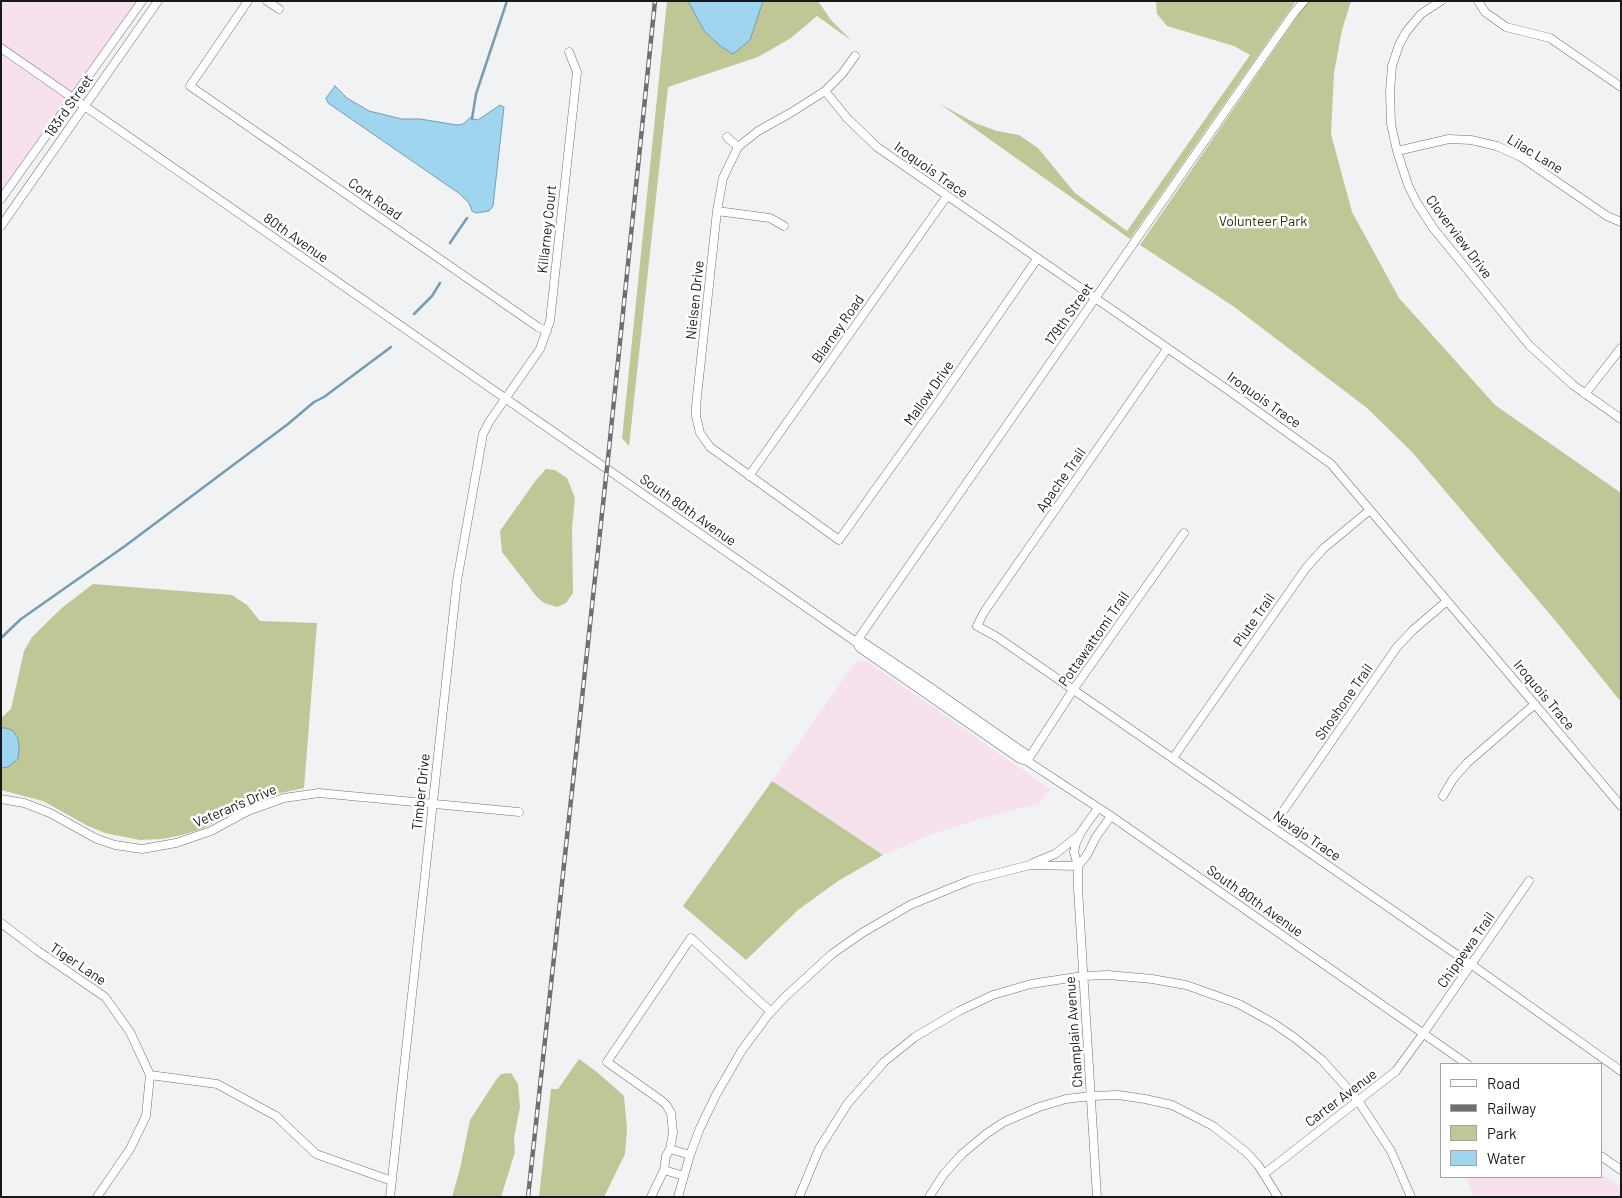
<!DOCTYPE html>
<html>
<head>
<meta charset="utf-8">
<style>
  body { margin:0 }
  #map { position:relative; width:1622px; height:1198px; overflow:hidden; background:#f1f2f4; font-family:Barlow,sans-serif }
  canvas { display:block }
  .frame { position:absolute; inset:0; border:2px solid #171819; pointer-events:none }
  .legend { position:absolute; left:1440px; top:1063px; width:162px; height:115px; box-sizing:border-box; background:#fff; border:1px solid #a2a3a3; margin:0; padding:6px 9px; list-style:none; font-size:15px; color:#171819 }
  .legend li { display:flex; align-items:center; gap:10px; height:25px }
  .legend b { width:25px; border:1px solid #a2a3a3 }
</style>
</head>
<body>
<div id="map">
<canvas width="1622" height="1198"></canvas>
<div class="frame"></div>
<ul class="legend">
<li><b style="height:6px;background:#fff"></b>Road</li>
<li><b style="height:6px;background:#6e6f71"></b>Railway</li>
<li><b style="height:14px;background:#bfc796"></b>Park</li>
<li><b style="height:14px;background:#a0d5f0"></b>Water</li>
</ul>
</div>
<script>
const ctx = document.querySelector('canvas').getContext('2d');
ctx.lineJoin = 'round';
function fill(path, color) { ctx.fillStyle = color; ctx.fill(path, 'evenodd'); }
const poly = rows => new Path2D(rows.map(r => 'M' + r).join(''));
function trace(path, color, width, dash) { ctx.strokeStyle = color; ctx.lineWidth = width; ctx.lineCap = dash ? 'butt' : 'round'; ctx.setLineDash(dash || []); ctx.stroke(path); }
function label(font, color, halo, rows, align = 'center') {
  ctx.font = font + ' Barlow,sans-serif'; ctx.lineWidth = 5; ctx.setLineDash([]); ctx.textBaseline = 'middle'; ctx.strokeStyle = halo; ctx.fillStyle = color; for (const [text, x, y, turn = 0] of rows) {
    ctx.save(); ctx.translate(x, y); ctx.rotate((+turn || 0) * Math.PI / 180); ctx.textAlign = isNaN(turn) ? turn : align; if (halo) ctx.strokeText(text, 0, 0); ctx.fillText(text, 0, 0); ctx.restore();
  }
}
fill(poly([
  [1,1,144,1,78,98,1,45],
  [1,51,75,102,1,207],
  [859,661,868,662,1050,789,1040,803,983,818,932,834,883,855,772,781,853,665],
  [1601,1174,1621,1187,1621,1197,1474,1197,1466,1177,1601,1177]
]), '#f7e1ef');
fill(poly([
  [667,1,688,1,705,32,750,40,763,1,818,1,831,20,852,41,817,16,791,38,758,57,668,87,629,446,622,438],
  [1156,1,1296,1,1130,239,940,104,975,123,997,131,1019,135,1038,148,1075,193,1127,231,1250,55,1234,46,1167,26,1157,14],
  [1309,1,1351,1,1342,30,1334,73,1331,134,1352,212,1399,298,1495,405,1621,493,1621,702,1559,625,1412,452,1367,408,1233,306,1140,245,1298,15],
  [546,469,555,470,567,478,575,498,572,528,573,593,566,603,557,607,544,603,537,597,502,552,500,531,536,480],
  [93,584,232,595,247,605,260,621,317,623,304,788,271,795,253,802,202,829,182,835,162,839,140,840,105,833,88,826,43,801,1,790,1,718,11,709,24,651,32,637,63,607],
  [772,781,883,855,838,881,798,910,746,960,683,906],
  [579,1059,597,1072,624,1096,627,1129,625,1154,604,1197,539,1197,551,1089,558,1089],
  [511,1073,518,1084,520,1107,514,1138,515,1152,501,1197,452,1197,460,1169,470,1120,496,1080,501,1074]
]), '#bfc796');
const water = poly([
  [688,1,763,1,750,40,733,54,719,45,705,32,688,1],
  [335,86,347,98,369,111,402,119,420,119,457,125,463,124,471,117,473,119,478,120,500,105,504,107,493,206,489,211,476,213,472,211,469,203,460,194,328,103,326,98,335,86],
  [1,728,6,728,13,731,18,738,19,750,18,759,8,767,1,768,1,728]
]);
fill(water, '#a0d5f0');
trace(water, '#779cb0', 1);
trace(poly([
  [472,119,476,94,507,1],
  [450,243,467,218],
  [414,314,432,296,440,283],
  [1,638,21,619,125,546,288,424,314,402,324,397,391,347]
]), '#779cb0', 2.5);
const minor = poly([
  [248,1,190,86,538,327,547,331],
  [267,1,279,9],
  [1441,1,1421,14,1406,32,1399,45,1392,66,1390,91,1391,124,1397,151,1408,185,1417,203,1433,228,1529,345,1573,385,1621,419],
  [1478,1,1485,12,1506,27,1550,38,1621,87],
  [1,48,856,642,860,648,1020,759,1027,761,1111,816,1467,1064],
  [855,56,842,74,825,91,792,112,758,131,738,147,723,178,717,211,696,406,696,416,700,433,710,447,839,540,938,402,1037,259],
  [825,91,847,118,877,147,1228,390,1331,464,1621,806],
  [727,137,738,147],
  [1397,151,1449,139,1471,140,1497,146,1521,157,1607,216,1621,222],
  [1,199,142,1],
  [717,211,770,218,784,226],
  [1,226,158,1],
  [1167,349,984,612,977,626,997,637,1472,965,1621,1071],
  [1585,394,1621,348],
  [749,476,947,196],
  [856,642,1293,14,1304,1],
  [856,642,863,642,930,687,1026,754,1027,761],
  [1173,758,1306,568,1324,548,1370,510],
  [1027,761,1073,690,1184,533],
  [1443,796,1453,779,1467,763,1535,704],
  [1,799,24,803,50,813,97,839,115,845,142,849,176,843,211,831,248,811,284,798,319,793,519,812],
  [1272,827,1397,647,1413,630,1447,601],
  [1033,863,1055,854,1078,836],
  [1078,866,1087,855,1096,837,1111,816],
  [1,923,38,951,105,997,130,1032,150,1075,146,1116,130,1149,97,1197],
  [150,1075,217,1084,276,1116,316,1154,392,1181],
  [670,1149,690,1155],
  [1601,1156,1621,1170],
  [664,1170,684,1176],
  [1264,1174,1396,1071,1423,1034,1529,881],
  [390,1197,457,581,483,434,489,422,540,349,550,321,577,72,569,52],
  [651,1197,664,1170,666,1156,670,1149,673,1133,671,1113,667,1106,662,1101,607,1062,691,938,771,1012],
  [678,1197,690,1155,700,1128,716,1095,742,1050,768,1015,786,996,832,954,862,933,910,905,971,880,1030,865,1078,866],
  [799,1197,819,1149,848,1103,884,1062,915,1037,959,1011,993,995,1031,984,1083,976,1108,975,1152,979,1186,985,1203,991,1239,1004,1257,1014,1273,1023,1295,1038,1322,1060,1357,1099,1391,1151,1411,1197],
  [929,1197,944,1174,962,1154,986,1134,1004,1122,1039,1107,1066,1099,1091,1096,1118,1095,1145,1099,1172,1105,1213,1126,1246,1152,1258,1165,1278,1197],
  [1097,1197,1078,889,1078,866,1074,852,1076,843,1081,832,1098,808]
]);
trace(minor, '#6f7173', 9);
trace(minor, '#fff', 8);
const rail = poly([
  [528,1197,609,449,655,1]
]);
trace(rail, '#6e6f71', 4.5);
trace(rail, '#fff', 2.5, [8]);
label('14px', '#171819', '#fff', [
  ["183rd Street",69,106,-55],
  ["Lilac Lane",1535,154,31],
  ["Iroquois Trace",931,170,35],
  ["Cork Road",375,199,35],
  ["Killarney Court",547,229,-84],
  ["Cloverview Drive",1459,237,53],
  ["80th Avenue",296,238,35],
  ["Nielsen Drive",695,300,-84],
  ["179th Street",1069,314,-55],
  ["Blarney Road",838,329,-55],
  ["Mallow Drive",929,393,-55],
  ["Iroquois Trace",1264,400,35],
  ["Apache Trail",1061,480,-55],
  ["South 80th Avenue",688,510,35],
  ["Piute Trail",1254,620,-55],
  ["Pottawattomi Trail",1094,639,-55],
  ["Iroquois Trace",1544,695,50],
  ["Shoshone Trail",1344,702,-55],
  ["Timber Drive",421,792,-84],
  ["Veteran's Drive",235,806,-23],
  ["Navajo Trace",1307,836,34],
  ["South 80th Avenue",1255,901,35],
  ["Chippewa Trail",1466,950,-55],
  ["Tiger Lane",78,964,34],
  ["Champlain Avenue",1074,1032,-94],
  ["Carter Avenue",1341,1098,-37]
]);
label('14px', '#2a2e06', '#fff', [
  ["Volunteer Park",1263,221]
]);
</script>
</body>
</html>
